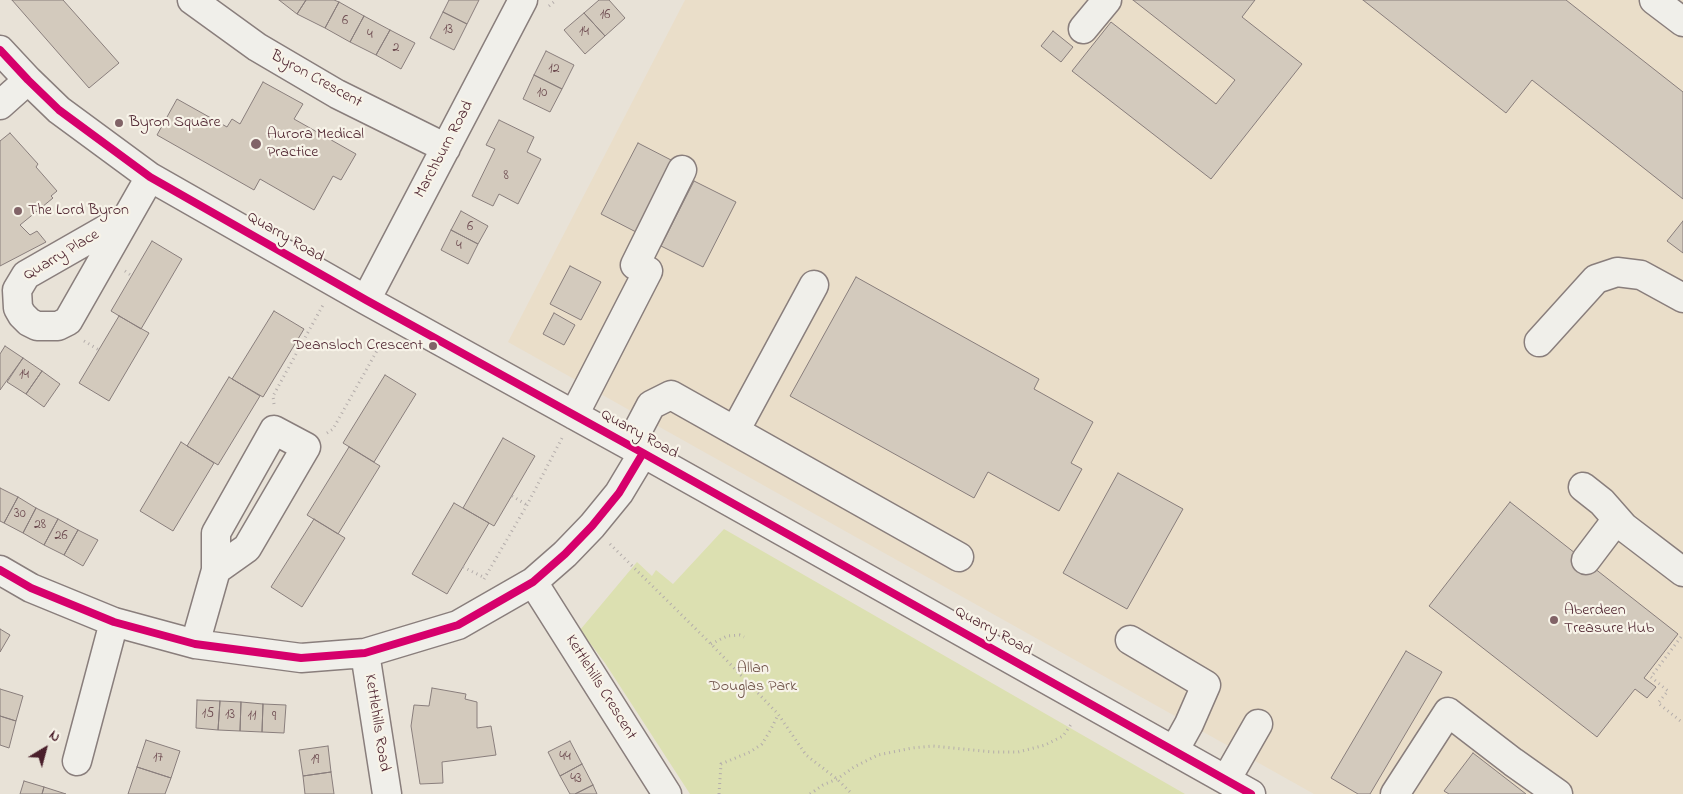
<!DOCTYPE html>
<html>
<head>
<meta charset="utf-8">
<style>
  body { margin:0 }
  #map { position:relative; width:1683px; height:794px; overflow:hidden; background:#e8e2d7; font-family:"Indie Flower",sans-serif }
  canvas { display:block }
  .north { position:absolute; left:20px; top:724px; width:50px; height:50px; -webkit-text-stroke:4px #f7f3e8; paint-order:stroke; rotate:37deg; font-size:14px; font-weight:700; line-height:20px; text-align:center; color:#4a1f2b }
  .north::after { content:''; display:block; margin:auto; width:18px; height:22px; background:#4a1f2b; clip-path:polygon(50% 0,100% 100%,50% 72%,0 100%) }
</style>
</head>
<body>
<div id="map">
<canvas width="1683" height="794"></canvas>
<div class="north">N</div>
</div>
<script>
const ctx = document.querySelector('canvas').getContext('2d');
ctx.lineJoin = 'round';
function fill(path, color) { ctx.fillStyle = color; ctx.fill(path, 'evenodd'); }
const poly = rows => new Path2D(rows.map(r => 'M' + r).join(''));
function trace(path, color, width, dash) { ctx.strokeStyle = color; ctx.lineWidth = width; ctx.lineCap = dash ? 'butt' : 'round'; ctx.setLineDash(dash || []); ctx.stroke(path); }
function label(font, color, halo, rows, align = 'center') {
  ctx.font = font + ' "Indie Flower",sans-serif'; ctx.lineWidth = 4.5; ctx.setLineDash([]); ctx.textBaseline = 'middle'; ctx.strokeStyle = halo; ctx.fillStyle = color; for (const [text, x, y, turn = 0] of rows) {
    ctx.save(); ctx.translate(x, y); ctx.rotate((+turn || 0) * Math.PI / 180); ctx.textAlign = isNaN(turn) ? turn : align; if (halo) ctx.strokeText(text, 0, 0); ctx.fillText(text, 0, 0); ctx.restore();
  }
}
fill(poly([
  [685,0,1683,0,1683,794,1314,794,508,342]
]), '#eadec9');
fill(poly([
  [724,529,1185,794,690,794,605,663,580,630,637,562,652,576,656,570,673,584]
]), '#dce0b1');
const building = poly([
  [12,0,63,0,119,63,89,88,12,0],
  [279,0,306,0,297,14,279,0],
  [306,0,334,0,339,2,325,28,297,14,306,0],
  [449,0,479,0,467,24,443,12,449,0],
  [599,0,609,0,625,18,605,36,584,13,599,0],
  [1133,0,1255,0,1242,17,1302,64,1211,179,1072,71,1111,22,1216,104,1235,80,1133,0],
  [1363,0,1566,0,1683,92,1683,199,1532,80,1506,113,1363,0],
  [339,2,364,16,350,42,325,28,339,2],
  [443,12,467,24,454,50,430,38,443,12],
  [584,13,605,36,585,54,564,30,584,13],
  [364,16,390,30,376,55,350,42,364,16],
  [390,30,415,43,401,69,376,55,390,30],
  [1053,31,1073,47,1061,62,1041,46,1053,31],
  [546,51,574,65,562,89,534,75,546,51],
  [534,75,562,89,550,112,523,99,534,75],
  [263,82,303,104,294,119,356,154,341,180,333,176,314,210,260,179,254,190,157,135,177,99,227,127,232,119,240,124,263,82],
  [499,120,534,137,527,152,541,159,518,204,499,194,493,206,472,196,495,149,486,145,499,120],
  [10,133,38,164,36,167,57,191,51,196,53,198,20,225,30,235,37,231,46,242,0,266,0,141,10,133],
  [638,143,673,161,636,232,601,214,638,143],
  [694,181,736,202,703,267,661,246,694,181],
  [461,211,488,226,478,244,451,230,461,211],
  [1683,221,1683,253,1667,241,1683,221],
  [451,230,478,244,468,264,441,250,451,230],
  [152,241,182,259,141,329,111,311,152,241],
  [570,266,601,282,581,320,550,304,570,266],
  [856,277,1039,379,1034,389,1093,422,1071,463,1082,469,1059,511,988,472,974,498,790,396,856,277],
  [274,311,304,329,263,397,232,379,274,311],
  [554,313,575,325,564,345,543,334,554,313],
  [119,316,149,333,109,401,79,383,119,316],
  [5,346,23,358,0,390,0,354,5,346],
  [23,358,42,371,26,394,7,382,23,358],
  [42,371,60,384,44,407,26,394,42,371],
  [385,375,416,394,374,462,343,443,385,375],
  [229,377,260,396,218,465,187,446,229,377],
  [503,438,535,456,494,526,463,508,503,438],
  [181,442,214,463,173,531,140,511,181,442],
  [349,447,380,466,338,534,307,515,349,447],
  [1118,473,1183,509,1127,609,1063,573,1118,473],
  [0,488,18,497,4,523,0,521,0,488],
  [18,497,36,508,23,533,4,523,18,497],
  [1510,502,1678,634,1644,678,1656,687,1647,698,1635,689,1597,737,1429,606,1510,502],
  [454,503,489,523,447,594,412,574,454,503],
  [36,508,58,519,44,545,23,533,36,508],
  [58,519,78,530,64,555,44,545,58,519],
  [314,519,345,538,302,607,271,587,314,519],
  [78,530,98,540,83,566,64,555,78,530],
  [0,629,10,635,0,652,0,629],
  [1406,651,1442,672,1370,794,1358,794,1331,778,1406,651],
  [432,688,466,694,465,699,477,702,477,728,491,726,496,755,442,762,443,783,420,784,411,726,414,705,429,706,432,688],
  [0,689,23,696,16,721,0,716,0,689],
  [197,700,220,701,218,730,196,728,197,700],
  [220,701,241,702,240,731,218,730,220,701],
  [241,702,263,704,262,732,240,731,241,702],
  [263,704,286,705,284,733,262,732,263,704],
  [0,716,16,721,9,748,0,745,0,716],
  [146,740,180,751,171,778,137,767,146,740],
  [570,741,582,764,560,776,548,752,570,741],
  [328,746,331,772,303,776,299,750,328,746],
  [1473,753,1526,794,1449,794,1444,791,1473,753],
  [582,764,593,785,575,794,570,794,560,776,582,764],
  [137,767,171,778,165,794,128,794,137,767],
  [331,772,334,794,305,794,303,776,331,772],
  [24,781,44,787,42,794,20,794,24,781],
  [593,785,597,794,575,794,593,785],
  [44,787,66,794,42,794,44,787]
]);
fill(building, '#d3cabd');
trace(building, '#897e7c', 1);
const minor = poly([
  [192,0,257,47,337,94,446,148],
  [1654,0,1683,22],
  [1083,29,1107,0],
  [0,50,28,80,59,110,150,177,366,300,643,453,1251,794],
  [0,105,28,80],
  [124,219,26,275,17,290,18,308,22,315,29,322,37,326,58,326,68,321,150,177],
  [366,300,523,0],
  [1539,342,1596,279,1617,272,1641,275,1683,298],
  [574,415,648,271,635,265,682,170],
  [735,431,814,285],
  [630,445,651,405,671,395,959,557],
  [1583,487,1602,502,1624,527,1683,572],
  [1586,560,1617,519],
  [0,570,31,588,114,622,195,644,301,658,365,653,458,625,533,582,565,554,592,526,619,493,643,453],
  [533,582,667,794],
  [1130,640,1206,685,1189,724,1174,751],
  [195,644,216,570,216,533,274,430,306,447,247,548,216,570],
  [365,653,387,794],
  [77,761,114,622],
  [1226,780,1258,724],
  [1395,794,1448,712,1513,762,1558,794]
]);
trace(minor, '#897e7c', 31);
trace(poly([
  [549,6,556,0],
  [125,271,132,276],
  [84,341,99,350],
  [274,404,273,396,323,305],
  [327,433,333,429,383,340],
  [512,496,527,505],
  [610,544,711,644,778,714,806,755,837,779,852,794],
  [463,567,485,578],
  [484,579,527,505,562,438],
  [1681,637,1651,677,1668,691,1658,703,1683,723],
  [711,644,727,636,740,635,744,637],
  [719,794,721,764,750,752,762,744,770,731,778,715],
  [810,794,823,785,837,779,854,767,878,755,912,748,933,746,992,752,1018,752,1045,745,1063,736,1072,723]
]), '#b4adab', 3, [1, 4]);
trace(minor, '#f0efea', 28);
trace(poly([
  [0,50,28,80,59,110,150,177,366,300,643,453,1251,794],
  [0,570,31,588,114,622,195,644,301,658,365,653,458,625,533,582,565,554,592,526,619,493,643,453]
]), '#d6006c', 8);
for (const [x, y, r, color] of [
  [119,123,5,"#816367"],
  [256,144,6,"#816367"],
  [18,211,5,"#816367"],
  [433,346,5,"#816367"],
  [1554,620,5,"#816367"]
]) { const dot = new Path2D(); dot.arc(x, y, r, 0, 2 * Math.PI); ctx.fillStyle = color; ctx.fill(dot); trace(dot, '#f7f3e8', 2); }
label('14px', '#6d4b50', null, [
  ["16",605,16],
  ["6",345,22],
  ["13",448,31],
  ["14",584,33],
  ["4",370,36],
  ["2",396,49],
  ["12",554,70],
  ["10",542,94],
  ["8",506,177],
  ["6",470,228],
  ["4",459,247],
  ["14",24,376],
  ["30",20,515],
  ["28",40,526],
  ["26",61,537],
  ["15",208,715],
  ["13",230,716],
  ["11",252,717],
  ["9",274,718],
  ["44",565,758],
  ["17",158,759],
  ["19",315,761],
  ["43",576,780]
]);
label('16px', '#4a1f2b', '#f7f3e8', [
  ["Byron Crescent",316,80,29],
  ["Marchburn Road",445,150,-62],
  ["Quarry Road",285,238,30],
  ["Quarry Place",62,256,-31],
  ["Quarry Road",639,435,29],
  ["Quarry Road",993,632,29],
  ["Kettlehills Crescent",600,688,58],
  ["Kettlehills Road",376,723,81]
]);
label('16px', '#4a1f2b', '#f7f3e8', [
  ["Byron Square",129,123],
  ["Aurora Medical",267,135],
  ["Practice",267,153],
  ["The Lord Byron",28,211],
  ["Deansloch Crescent",423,346,"right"],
  ["Aberdeen",1564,611],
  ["Treasure Hub",1564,629]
], 'left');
label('16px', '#6c4f45', '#f7f3e8', [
  ["Allan",753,669],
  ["Douglas Park",753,687]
]);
</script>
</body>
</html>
